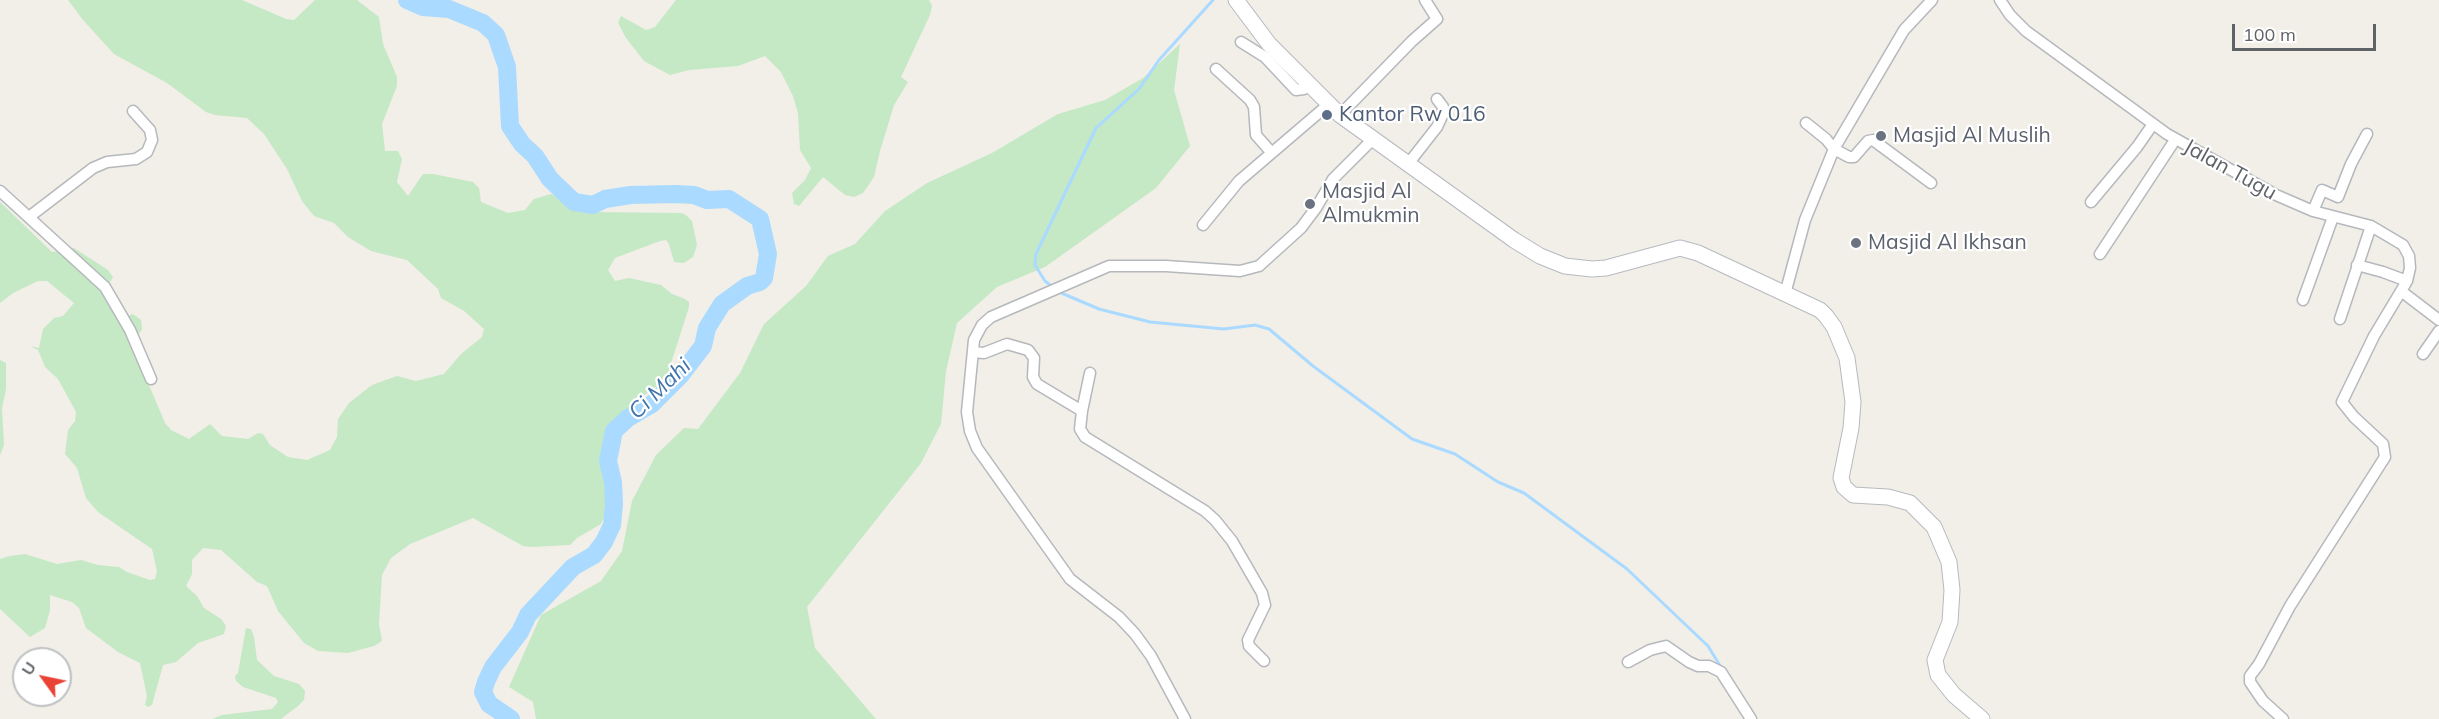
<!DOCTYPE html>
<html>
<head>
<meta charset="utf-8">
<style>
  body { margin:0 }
  #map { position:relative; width:2439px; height:719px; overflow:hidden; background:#f1efe8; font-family:Mulish,sans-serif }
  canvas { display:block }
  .north { position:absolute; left:12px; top:647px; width:60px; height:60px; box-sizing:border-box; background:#fff; border:2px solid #bfc1c3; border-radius:50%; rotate:303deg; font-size:16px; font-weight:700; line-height:24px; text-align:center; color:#5f6368 }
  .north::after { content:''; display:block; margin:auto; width:21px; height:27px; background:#ea4335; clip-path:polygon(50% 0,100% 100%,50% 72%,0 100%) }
  .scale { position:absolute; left:2232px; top:24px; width:144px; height:27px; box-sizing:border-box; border:3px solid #5f6368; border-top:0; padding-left:8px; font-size:18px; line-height:21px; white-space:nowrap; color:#5f6368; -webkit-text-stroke:4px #fff; paint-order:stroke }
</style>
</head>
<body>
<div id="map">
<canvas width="2439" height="719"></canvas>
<div class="north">U</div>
<div class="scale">100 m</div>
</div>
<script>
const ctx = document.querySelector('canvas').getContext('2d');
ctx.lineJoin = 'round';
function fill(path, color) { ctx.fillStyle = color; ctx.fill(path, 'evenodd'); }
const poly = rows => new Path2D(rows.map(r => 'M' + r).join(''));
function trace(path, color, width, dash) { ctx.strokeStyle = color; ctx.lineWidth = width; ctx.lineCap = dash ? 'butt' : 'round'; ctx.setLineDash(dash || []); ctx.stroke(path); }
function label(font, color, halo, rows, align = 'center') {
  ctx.font = font + ' Mulish,sans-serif'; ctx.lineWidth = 4.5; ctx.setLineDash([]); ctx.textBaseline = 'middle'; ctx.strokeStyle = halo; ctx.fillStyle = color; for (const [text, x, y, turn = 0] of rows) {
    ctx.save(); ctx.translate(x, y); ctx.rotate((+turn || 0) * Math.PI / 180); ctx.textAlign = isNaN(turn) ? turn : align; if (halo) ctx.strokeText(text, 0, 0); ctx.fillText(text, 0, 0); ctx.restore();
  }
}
fill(poly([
  [68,0,242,0,286,19,294,20,315,0,357,0,379,17,383,44,397,77,397,86,382,124,385,151,398,151,402,159,397,182,408,196,423,174,433,174,473,182,479,188,481,202,508,213,525,210,534,199,551,194,590,212,681,213,686,215,692,221,697,245,693,257,684,263,674,262,669,244,666,240,660,241,615,258,608,270,615,281,629,278,661,285,672,294,685,299,689,302,689,307,666,379,638,400,621,435,604,460,609,506,601,524,577,538,570,545,531,547,523,546,473,518,410,544,391,558,382,575,379,624,382,641,374,646,348,653,318,651,304,643,278,611,267,586,257,582,221,550,203,548,192,560,192,574,186,586,197,596,204,608,221,619,226,626,224,634,198,643,176,662,163,665,152,705,148,707,145,705,147,696,140,663,118,652,86,628,79,608,72,602,50,595,50,610,45,628,30,637,0,609,0,559,10,556,25,554,57,564,81,560,98,565,119,567,127,572,150,580,155,579,157,571,152,549,98,512,86,498,77,468,65,454,68,430,75,421,76,412,58,379,45,367,38,350,30,346,39,348,43,329,54,318,63,316,74,303,47,281,38,281,13,293,0,303,0,202,52,252,74,248,108,270,113,277,103,295,105,299,117,315,125,317,133,314,141,320,142,329,132,345,165,423,171,430,189,439,210,424,222,436,248,439,258,433,263,434,270,445,288,457,307,460,330,450,337,437,338,419,349,403,372,385,397,376,416,381,444,374,461,354,482,337,484,329,464,311,441,298,438,289,407,260,371,251,348,237,334,223,314,216,302,201,287,169,264,134,247,118,215,115,206,112,167,83,114,54,83,20],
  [676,0,929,0,932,6,930,15,901,77,908,82,894,105,880,151,874,177,863,193,854,197,845,195,823,177,799,206,794,204,792,193,805,180,811,168,800,150,798,113,793,96,781,72,765,56,738,66,689,70,670,75,644,61,626,38,618,23,621,16,646,30,655,27],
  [1180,44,1174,90,1190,146,1156,188,1045,267,997,287,957,323,946,371,941,424,921,463,807,607,815,648,876,719,536,719,533,702,509,687,541,615,601,581,622,551,632,501,656,455,684,428,698,429,740,373,764,324,806,286,828,256,855,244,885,211,927,183,992,153,1058,114,1105,100,1143,78],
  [0,360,6,363,6,389,2,408,4,445,0,455],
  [246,628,251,629,254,637,257,660,274,676,299,684,305,691,304,700,298,706,281,719,212,719,222,715,272,709,278,702,276,698,243,687,236,681,235,676,238,673]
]), '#c5e8c5');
trace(poly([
  [1054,288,1045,281,1035,265,1036,254,1096,128,1139,89,1159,60,1213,0],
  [1059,292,1099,309,1150,322,1224,329,1255,325,1269,329,1313,366,1412,439,1455,454,1498,482,1524,493,1627,569,1708,646,1722,669]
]), '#aadaff', 3);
trace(poly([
  [407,0,423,7,449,9,483,23,496,35,507,67,510,126,522,144,535,156,550,179,574,202,593,205,605,199,631,195,676,194,694,195,707,200,729,199,760,219,768,254,764,278,760,282,747,286,722,304,707,328,703,346,680,376,652,404,628,418,614,431,608,461,613,482,614,504,612,525,604,542,594,555,573,567,528,615,520,632,493,667,486,682,483,692,489,704,511,719]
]), '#aadaff', 18);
const street = poly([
  [2000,0,2010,15,2026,31,2167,134,2276,195,2313,211,2371,226,2403,245,2409,256,2410,268,2407,281,2401,291,2439,320],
  [1241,42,1265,57,1296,90,1304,89,1308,85],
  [1216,69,1250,100,1254,107,1256,135,1271,152],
  [1340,115,1412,41,1437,19,1425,0],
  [1806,123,1826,139,1834,149,1849,157,1854,157,1868,141,1873,140,1931,183],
  [1408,164,1437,127,1442,116,1443,107,1437,99],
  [0,191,105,287,130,330,151,379],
  [2091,202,2137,147,2153,124],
  [2313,211,2322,190,2338,197,2351,164,2367,134],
  [29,217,93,168,107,162,136,159,147,152,152,140,150,130,133,111],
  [1203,225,1239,181,1329,104],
  [2100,254,2175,140],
  [2357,265,2383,272,2407,281],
  [1785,294,1805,220,1834,149,1904,30,1932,0],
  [2303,300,2333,217],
  [2340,319,2371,226],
  [973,352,984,353,1007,344,1028,350,1034,358,1033,377,1037,384,1082,411,1080,429,1085,437,1205,511,1215,520,1232,541,1262,593,1265,605,1248,640,1249,646,1264,661],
  [2423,354,2439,331],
  [1082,411,1090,373],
  [1628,662,1650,650,1666,646,1689,662,1698,666,1709,666,1721,672,1751,719],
  [1185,719,1151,656,1135,634,1119,617,1070,579,977,448,970,431,967,412,974,340,982,325,991,317,1109,266,1166,266,1240,271,1259,266,1301,228,1316,208,1333,179,1373,139],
  [2283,719,2263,701,2250,682,2250,676,2259,664,2290,606,2385,457,2383,444,2354,417,2342,402,2374,336,2401,291]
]);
const secondary = poly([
  [1236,0,1269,44,1340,115,1514,240,1540,256,1565,266,1592,269,1606,268,1680,248,1698,253,1820,310,1826,316,1834,327,1847,358,1853,402,1851,428,1841,478,1844,487,1853,495,1888,497,1910,503,1934,527,1949,562,1952,590,1950,622,1935,660,1938,675,1954,695,1982,719]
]);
trace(street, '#b5b8bc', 13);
trace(secondary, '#b6babf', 17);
trace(street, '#fff', 10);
trace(secondary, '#fff', 15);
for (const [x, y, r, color] of [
  [1327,115,6,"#5c6f8a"],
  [1881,136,6,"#6b7280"],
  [1310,204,6,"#6b7280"],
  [1856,243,6,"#6b7280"]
]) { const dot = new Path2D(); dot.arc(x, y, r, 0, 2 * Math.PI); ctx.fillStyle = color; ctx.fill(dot); trace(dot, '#fff', 2); }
label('21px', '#4e5e75', '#fff', [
  ["Kantor Rw 016",1339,115]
], 'left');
label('21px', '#5b616d', '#fff', [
  ["Masjid Al Muslih",1893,136],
  ["Masjid Al",1322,192],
  ["Almukmin",1322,216],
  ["Masjid Al Ikhsan",1868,243]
], 'left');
label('21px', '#5f6368', '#fff', [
  ["Jalan Tugu",2230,170,29]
]);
label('italic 22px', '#4174aa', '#fff', [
  ["Ci Mahi",660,389,-44]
]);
</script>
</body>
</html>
